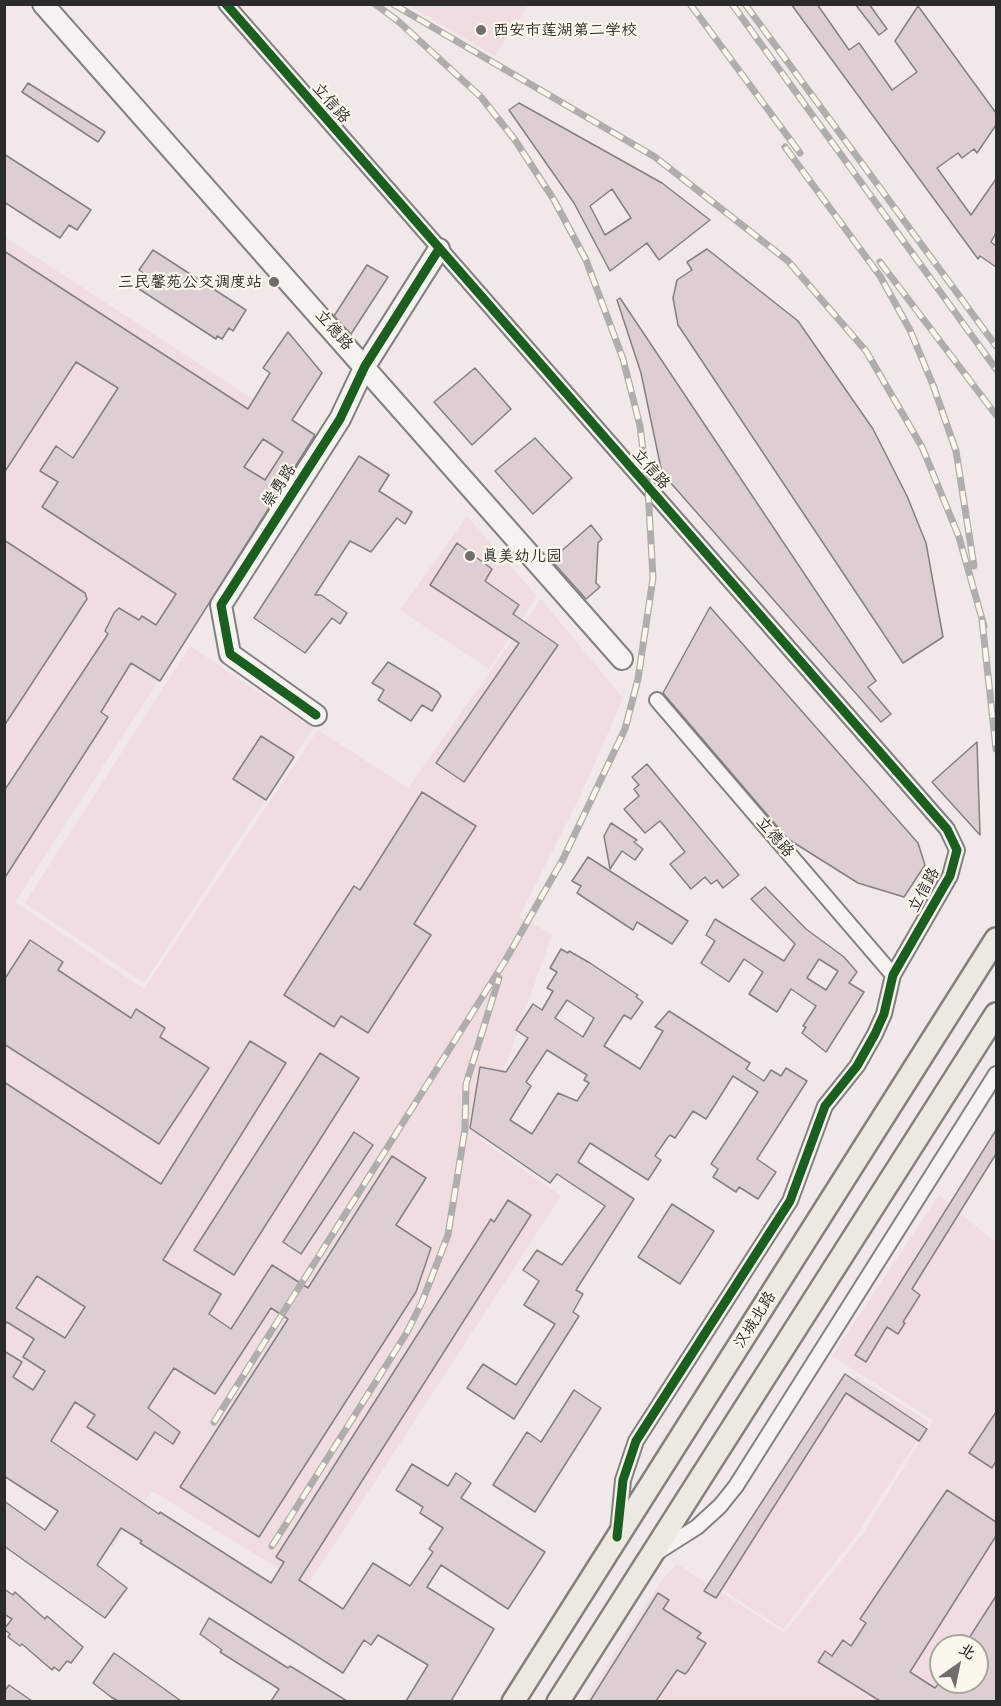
<!DOCTYPE html>
<html>
<head>
<meta charset="utf-8">
<style>
  body { margin:0 }
  #map { position:relative; width:1001px; height:1706px; overflow:hidden; background:#f1e9e7; font-family:Delius,"LXGW WenKai TC",sans-serif }
  canvas { display:block }
  .frame { position:absolute; inset:0; border:6px solid #2b2b2b; pointer-events:none }
  .north { position:absolute; left:929px; top:1634px; width:60px; height:60px; box-sizing:border-box; background:#fbf7ec; border:2px solid #a8a59f; border-radius:50%; rotate:33deg; font-size:16px; font-weight:700; line-height:24px; text-align:center; color:#2b2b2b }
  .north::after { content:''; display:block; margin:auto; width:21px; height:27px; background:#706e6d; clip-path:polygon(50% 0,100% 100%,50% 72%,0 100%) }
</style>
</head>
<body>
<div id="map">
<canvas width="1001" height="1706"></canvas>
<div class="frame"></div>
<div class="north">北</div>
</div>
<script>
const ctx = document.querySelector('canvas').getContext('2d');
ctx.lineJoin = 'round';
function fill(path, color) { ctx.fillStyle = color; ctx.fill(path, 'evenodd'); }
const poly = rows => new Path2D(rows.map(r => 'M' + r).join(''));
function trace(path, color, width, dash) { ctx.strokeStyle = color; ctx.lineWidth = width; ctx.lineCap = dash ? 'butt' : 'round'; ctx.setLineDash(dash || []); ctx.stroke(path); }
function label(font, color, halo, rows, align = 'center') {
  ctx.font = font + ' Delius,"LXGW WenKai TC",sans-serif'; ctx.lineWidth = 4.5; ctx.setLineDash([]); ctx.textBaseline = 'middle'; ctx.strokeStyle = halo; ctx.fillStyle = color; for (const [text, x, y, turn = 0] of rows) {
    ctx.save(); ctx.translate(x, y); ctx.rotate((+turn || 0) * Math.PI / 180); ctx.textAlign = isNaN(turn) ? turn : align; if (halo) ctx.strokeText(text, 0, 0); ctx.fillText(text, 0, 0); ctx.restore();
  }
}
fill(poly([
  [408,5,528,5,495,56],
  [4,236,318,442,203,612,15,902,144,989,318,730,408,788,541,599,623,698,580,797,519,917,552,934,480,1139,561,1196,307,1586,152,1491,113,1547,5,1476],
  [467,516,537,596,489,669,400,610],
  [190,646,313,728,144,983,25,903],
  [939,1195,996,1243,996,1701,584,1702,661,1581,677,1564,784,1633,862,1535,933,1420,832,1356],
  [941,1646,977,1646,977,1682,941,1682],
  [856,1376,929,1422,855,1537,783,1629,722,1589]
]), '#efdddf');
const building = poly([
  [791,4,817,4,849,50,859,43,892,90,917,72,895,41,918,6,996,113,996,125,977,153,974,149,962,158,958,153,937,168,971,215,996,179,996,233,991,242,996,246,996,267,980,256,978,259,791,4],
  [855,4,869,4,887,29,879,35,855,4],
  [28,83,105,132,98,142,22,92,28,83],
  [519,103,662,183,710,220,659,260,647,243,610,271,574,203,509,110,519,103],
  [612,189,631,218,605,235,590,206,612,189],
  [4,154,91,210,77,230,69,225,60,238,4,202,4,154],
  [707,249,798,321,873,429,907,496,926,543,943,637,903,663,678,325,673,298,677,280,692,270,687,262,707,249],
  [153,250,246,310,233,331,229,328,222,339,217,336,216,339,139,289,148,276,139,270,153,250],
  [4,251,248,409,270,373,263,368,288,332,322,373,292,420,315,435,160,681,131,663,101,712,108,717,4,879,4,791,108,634,105,631,114,613,119,608,139,620,142,616,156,625,176,594,42,507,58,482,40,471,56,446,73,458,118,388,76,362,4,473,4,251],
  [263,439,283,452,265,480,244,467,263,439],
  [367,265,388,277,351,334,334,316,367,265],
  [620,298,876,681,868,687,891,714,881,722,662,473,641,373,617,300,620,298],
  [475,368,511,409,472,445,434,402,475,368],
  [535,438,572,478,533,514,495,471,535,438],
  [359,456,389,475,379,491,412,512,405,524,397,518,371,552,350,541,315,595,321,595,347,613,340,624,332,618,305,653,254,618,359,456],
  [591,525,602,539,598,543,596,583,600,587,586,599,551,560,591,525],
  [4,540,85,593,87,599,4,726,4,540],
  [457,543,492,569,485,581,519,605,513,614,558,645,464,782,436,763,519,643,430,585,457,543],
  [710,607,918,843,925,865,904,897,858,883,788,839,663,693,710,607],
  [388,662,438,692,441,696,432,711,422,705,411,721,378,700,384,690,372,683,388,662],
  [261,736,294,757,266,800,233,779,261,736],
  [977,742,980,835,932,782,977,742],
  [647,764,739,875,723,888,717,880,711,884,705,877,691,889,670,864,685,852,666,828,660,821,645,833,624,809,639,796,634,789,639,785,632,777,647,764],
  [422,792,476,826,414,924,431,935,368,1033,341,1016,334,1027,284,995,354,886,360,890,422,792],
  [611,823,637,840,634,842,643,849,635,860,622,851,610,869,604,836,611,823],
  [588,857,688,921,672,944,637,922,633,930,577,893,581,886,572,881,588,857],
  [765,887,806,929,844,957,857,972,849,983,864,992,826,1052,802,1033,806,1027,803,1026,816,1006,791,989,777,1012,749,994,763,972,744,959,729,982,701,963,715,941,706,935,715,919,784,961,795,944,751,899,765,887],
  [819,959,838,971,826,990,807,978,819,959],
  [30,940,63,962,58,970,131,1018,136,1009,165,1028,160,1037,209,1068,159,1144,4,1044,4,980,30,940],
  [561,949,568,953,569,951,590,963,638,995,636,997,643,1002,631,1019,624,1015,604,1046,640,1069,663,1031,655,1027,669,1011,750,1063,746,1069,764,1081,771,1070,781,1076,786,1068,807,1081,757,1159,776,1172,758,1199,739,1187,736,1192,713,1177,718,1169,711,1164,758,1092,733,1076,706,1119,693,1111,675,1138,670,1135,668,1137,655,1156,661,1160,648,1180,590,1143,578,1162,634,1199,576,1290,583,1294,573,1312,579,1316,514,1419,467,1388,483,1364,516,1385,555,1324,524,1305,539,1281,523,1270,537,1250,562,1265,605,1206,557,1174,550,1183,470,1128,480,1067,506,1072,528,1038,516,1030,533,1004,542,1010,553,991,547,988,557,972,550,968,561,949],
  [567,1000,594,1018,583,1037,555,1018,567,1000],
  [547,1050,587,1075,584,1080,589,1083,577,1101,558,1093,532,1134,510,1120,531,1086,526,1082,547,1050],
  [250,1041,286,1063,163,1260,221,1294,209,1314,231,1329,272,1265,308,1288,392,1156,426,1178,396,1225,431,1248,416,1292,259,1537,180,1487,288,1319,271,1308,215,1394,174,1368,148,1408,180,1432,173,1444,155,1432,137,1460,87,1427,95,1415,75,1402,51,1441,159,1514,160,1512,271,1583,284,1562,276,1557,491,1219,494,1222,508,1200,531,1215,299,1580,343,1609,373,1563,410,1586,433,1552,429,1549,443,1528,420,1513,423,1507,396,1490,412,1464,448,1486,456,1473,471,1483,461,1498,545,1552,508,1609,441,1565,427,1587,494,1629,451,1701,406,1701,428,1665,378,1635,371,1645,364,1640,343,1673,140,1543,142,1541,121,1528,97,1565,127,1588,105,1618,4,1546,4,1501,45,1530,58,1511,4,1476,4,1351,22,1362,13,1377,33,1390,45,1371,23,1357,34,1339,7,1322,4,1326,4,1082,161,1184,250,1041],
  [37,1276,85,1307,65,1338,16,1308,37,1276],
  [320,1053,359,1078,234,1275,194,1250,320,1053],
  [996,1130,996,1154,912,1289,920,1295,903,1322,905,1323,898,1334,887,1327,866,1362,855,1355,996,1130],
  [354,1132,373,1145,301,1254,283,1242,354,1132],
  [672,1204,714,1231,680,1284,638,1257,672,1204],
  [845,1374,927,1429,919,1441,846,1393,716,1598,704,1591,845,1374],
  [574,1390,601,1408,535,1512,493,1485,527,1432,541,1442,574,1390],
  [996,1412,996,1461,992,1468,969,1453,996,1412],
  [947,1490,996,1522,996,1536,910,1672,935,1688,940,1682,977,1682,977,1646,964,1646,996,1596,996,1701,880,1701,818,1662,825,1651,832,1656,843,1640,851,1646,866,1623,860,1619,947,1490],
  [4,1589,13,1595,15,1592,45,1619,47,1616,83,1647,71,1663,67,1661,59,1671,54,1667,52,1670,22,1644,20,1646,8,1637,10,1634,4,1629,12,1619,4,1614,4,1589],
  [658,1593,669,1600,663,1609,701,1633,697,1638,706,1643,688,1671,685,1674,677,1670,656,1701,590,1701,658,1593],
  [209,1618,288,1668,290,1666,347,1701,271,1701,279,1689,220,1652,222,1650,200,1634,209,1618],
  [114,1653,124,1660,181,1701,118,1701,111,1697,93,1683,114,1653],
  [9,1685,32,1701,4,1701,4,1692,9,1685]
]);
fill(building, '#dcced2');
trace(building, '#848080', 1.5);
const street = poly([
  [226,4,947,829,957,850,950,876,893,975,884,1014,875,1034,857,1066,825,1106,790,1201,636,1441,623,1480,618,1532],
  [657,700,893,975],
  [656,1553,697,1527,720,1506,736,1486,996,1074]
]);
const secondary = poly([
  [43,4,622,659],
  [316,715,230,654,221,605,340,419,365,366,439,249]
]);
const primary = poly([
  [513,1702,996,939],
  [558,1702,996,1014]
]);
trace(street, '#848080', 18);
trace(secondary, '#848080', 24);
trace(primary, '#848080', 26);
trace(street, '#f5f3f0', 14);
trace(secondary, '#f5f3f0', 20);
trace(primary, '#eee9e0', 21);
const rail = poly([
  [393,4,655,157,788,261,866,351,922,447,959,537,984,626],
  [690,4,800,153],
  [732,4,996,369],
  [745,4,996,346],
  [785,147,880,276,910,330,933,385,956,451,974,566],
  [880,262,996,415],
  [982,620,996,749],
  [214,1422,505,961,563,859,625,729,638,679,653,578,648,489,640,426,623,359,586,260,554,200,515,140,481,97,398,21,375,4],
  [272,1546,406,1334,422,1302,448,1235,465,1129,466,1084,499,978]
]);
trace(rail, '#b0aeac', 7);
trace(rail, '#fbf7ec', 4.5, [14]);
trace(poly([
  [226,4,947,829,957,850,950,876,893,975,884,1014,875,1034,857,1066,825,1106,790,1201,636,1441,623,1480,617,1537],
  [316,715,230,654,221,605,340,419,365,366,439,249]
]), '#1b5e20', 9);
for (const [x, y, r, color] of [
  [481,30,6,"#706e6d"],
  [274,282,6,"#706e6d"],
  [470,556,6,"#706e6d"]
]) { const dot = new Path2D(); dot.arc(x, y, r, 0, 2 * Math.PI); ctx.fillStyle = color; ctx.fill(dot); trace(dot, '#fbf7ec', 2); }
label('16px', '#2b2b2b', '#fbf7ec', [
  ["西安市莲湖第二学校",493,30],
  ["三民馨苑公交调度站",262,282,"right"],
  ["真美幼儿园",482,556]
], 'left');
label('16px', '#2b2b2b', '#fbf7ec', [
  ["立信路",331,103,49],
  ["立德路",334,330,49],
  ["立信路",651,469,49],
  ["崇勇路",279,486,-57],
  ["立德路",775,837,49],
  ["立信路",924,890,-62],
  ["汉城北路",755,1320,-58]
]);
</script>
</body>
</html>
